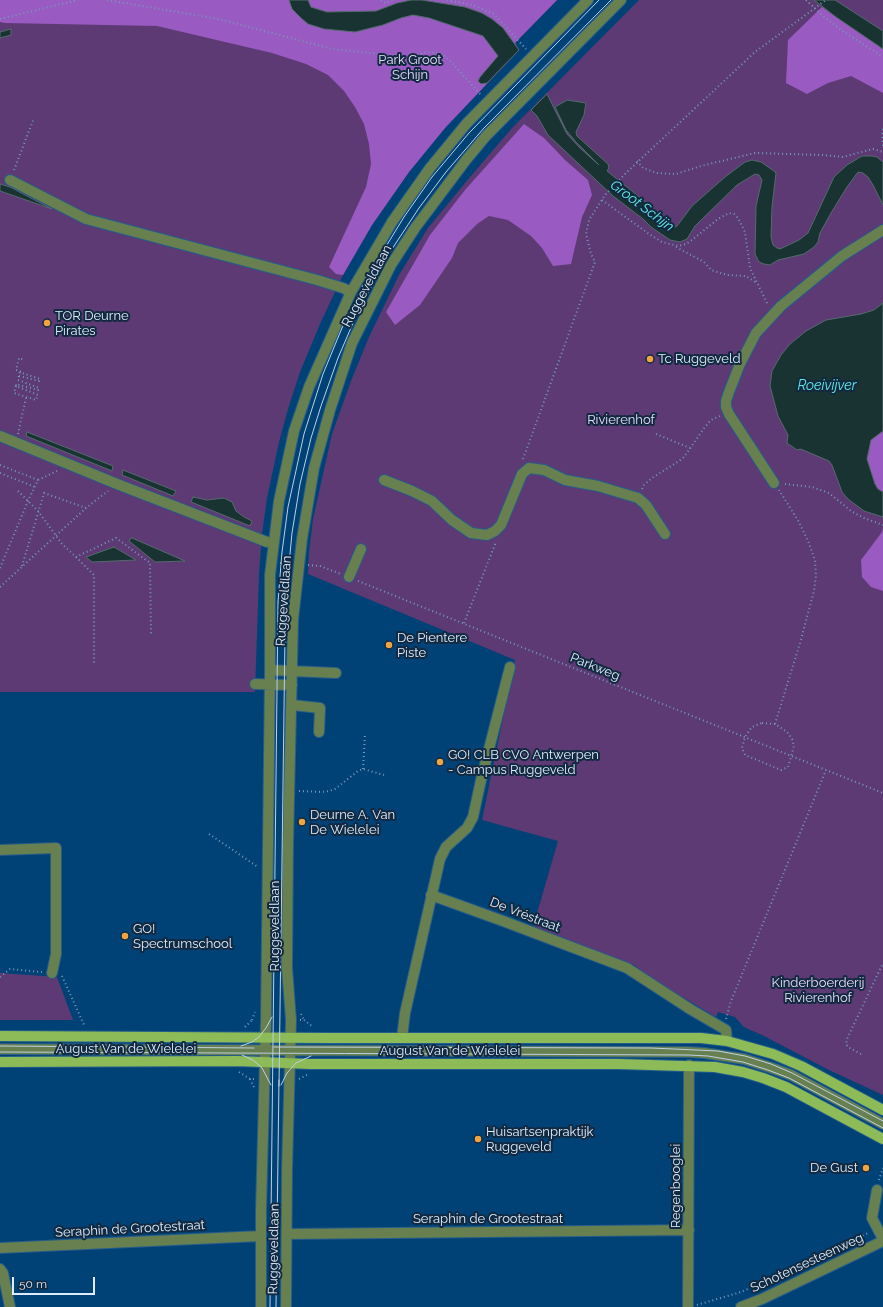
<!DOCTYPE html>
<html>
<head>
<meta charset="utf-8">
<style>
  body { margin:0 }
  #map { position:relative; width:883px; height:1307px; overflow:hidden; background:#004276; font-family:Raleway,sans-serif }
  canvas { display:block }
  .scale { position:absolute; left:12px; top:1277px; width:83px; height:18px; box-sizing:border-box; border:2px solid #e0ecf9; border-top:0; padding-left:5px; font-size:12px; line-height:14px; white-space:nowrap; color:#e0ecf9; -webkit-text-stroke:3px #112941; paint-order:stroke }
</style>
</head>
<body>
<div id="map">
<canvas width="883" height="1307"></canvas>
<div class="scale">50 m</div>
</div>
<script>
const ctx = document.querySelector('canvas').getContext('2d');
ctx.lineJoin = 'round';
function fill(path, color) { ctx.fillStyle = color; ctx.fill(path, 'evenodd'); }
const poly = rows => new Path2D(rows.map(r => 'M' + r).join(''));
function trace(path, color, width, dash) { ctx.strokeStyle = color; ctx.lineWidth = width; ctx.lineCap = dash ? 'butt' : 'round'; ctx.setLineDash(dash || []); ctx.stroke(path); }
function label(font, color, halo, rows, align = 'center') {
  ctx.font = font + ' Raleway,sans-serif'; ctx.lineWidth = 4; ctx.setLineDash([]); ctx.textBaseline = 'middle'; ctx.strokeStyle = halo; ctx.fillStyle = color; for (const [text, x, y, turn = 0] of rows) {
    ctx.save(); ctx.translate(x, y); ctx.rotate((+turn || 0) * Math.PI / 180); ctx.textAlign = isNaN(turn) ? turn : align; if (halo) ctx.strokeText(text, 0, 0); ctx.fillText(text, 0, 0); ctx.restore();
  }
}
fill(poly([
  [0,0,557,0,515,43,519,50,445,128,409,172,372,225,343,275,320,324,300,372,288,409,279,442,267,498,262,534,259,574,255,692,0,692],
  [639,0,883,0,883,1095,829,1070,764,1036,744,1027,735,1017,718,1012,716,1017,652,979,634,965,533,927,558,841,482,820,515,660,308,574,309,552,313,519,332,434,351,381,369,337,399,275,428,228,470,177,512,128],
  [0,973,57,977,73,1020,0,1020]
]), '#5d3a74');
fill(poly([
  [0,0,557,0,515,43,519,50,445,128,409,172,372,225,343,275,336,274,329,267,366,187,371,164,369,144,364,124,355,107,344,91,328,75,306,64,272,53,157,26,5,23,0,22],
  [822,7,836,17,883,49,883,93,851,76,828,83,807,94,786,83,788,40],
  [524,124,544,138,565,160,588,180,592,195,582,217,571,264,553,266,542,248,531,236,508,220,489,216,477,224,458,243,452,258,420,305,395,325,386,312,430,235,465,190],
  [883,431,883,492,878,489,875,484,867,459,871,440],
  [883,528,883,591,871,587,862,577,861,560,882,532]
]), '#995ac2');
const water = poly([
  [289,0,308,0,311,7,327,12,376,11,397,3,411,0,422,0,465,7,482,13,492,19,503,28,519,50,487,83,481,84,478,81,480,77,498,56,483,36,429,18,413,15,401,18,383,25,355,32,324,29,308,24,301,18,292,9,289,0],
  [814,0,835,0,883,31,883,49,836,17,814,0],
  [11,29,11,35,0,38,0,32,11,29],
  [547,94,567,134,580,148,599,165,576,142,566,130,555,107,567,100,586,103,584,115,576,132,577,136,608,164,609,168,607,171,648,204,673,226,675,227,677,226,692,206,725,177,745,162,752,160,761,162,774,171,776,173,772,207,771,237,773,245,777,248,780,249,799,240,808,233,834,177,847,165,862,156,872,156,877,157,883,162,883,205,873,185,868,177,863,173,858,172,847,187,831,213,820,233,818,242,814,247,804,254,778,260,770,265,764,264,759,262,755,254,756,206,762,180,759,175,755,174,737,185,695,226,687,239,680,242,670,240,651,227,643,219,613,196,548,135,537,116,531,110,547,94],
  [0,184,10,187,52,209,0,191,0,184],
  [883,303,883,431,871,440,867,459,875,484,878,489,883,492,883,517,864,511,848,499,842,492,832,465,829,461,803,450,800,449,797,450,787,443,788,435,778,416,770,386,772,371,781,355,790,344,806,331,826,320,861,314,874,310,883,303],
  [27,432,113,466,112,471,26,436,27,432],
  [123,470,176,491,173,496,122,475,123,470],
  [193,497,207,500,224,498,232,502,236,511,244,517,252,521,250,526,191,502,193,497],
  [131,538,132,538,185,561,155,562,129,541,131,538],
  [114,547,136,560,92,562,86,557,114,547]
]);
fill(water, '#193332');
trace(water, '#556a6e', 1);
const minor = poly([
  [10,180,86,219,317,280,343,288,351,292],
  [0,436,117,484,267,542],
  [384,480,412,491,432,501,452,520,471,533,487,535,495,531,501,525,522,474,529,468,544,470,565,480,598,486,638,498,646,505,665,534],
  [774,483,729,414,726,407,726,401,729,392,740,364,756,333,781,306,842,256,883,230],
  [349,577,361,549],
  [270,670,336,673],
  [255,684,292,685],
  [292,705,320,708,319,732],
  [0,850,56,848,56,954,52,973],
  [431,895,503,921,627,968,690,1009,726,1030,727,1041],
  [402,1038,405,1013,440,859,446,847,467,828,473,817,481,780,510,667],
  [0,1049,688,1052,704,1053,744,1059,769,1067,791,1075,883,1124],
  [877,1190,872,1218,883,1239],
  [288,1234,689,1230],
  [0,1248,261,1236],
  [0,1269,3,1273,10,1307],
  [261,1307,261,1210,266,1020,270,670,270,575,279,501,294,431,309,387,351,292,392,222,430,168,467,123,588,0],
  [286,1307,287,1170,291,1020,287,968,288,845,293,620,302,539,314,468,330,410,352,343,391,265,415,228,466,160,486,136,621,0],
  [688,1307,689,1065],
  [741,1307,762,1299,883,1241]
]);
const major = poly([
  [0,1036,327,1038,701,1038,727,1041,773,1054,801,1066,883,1110],
  [0,1062,237,1061,310,1064,619,1064,715,1067,743,1072,763,1078,786,1087,883,1139]
]);
trace(minor, '#245d8b', 12);
trace(major, '#245d8b', 12);
trace(poly([
  [107,0,219,19,332,49,408,57,427,52,442,54,452,63,481,95],
  [381,0,385,3,392,0],
  [447,0,473,5,494,14,526,49],
  [806,0,823,16,844,32,883,57],
  [0,19,78,0],
  [883,129,882,135,883,146],
  [637,161,643,168,657,173,676,174,701,166,755,153,823,155,843,157,873,149,883,152],
  [14,170,34,118],
  [602,200,649,234,662,242,678,246,686,244,692,240,718,219,729,213,734,214,738,218,745,232,750,268,768,305],
  [676,247,704,262,711,270,727,275,746,276,755,282],
  [19,376,39,381,40,379,22,373,22,372,16,370,19,358,24,360],
  [16,386,14,393,36,400,38,395,16,386,16,384,38,390,39,388,18,380,20,371],
  [18,434,26,398],
  [656,434,690,448],
  [523,459,595,262,591,254,586,234,589,220,605,195,627,172,755,52,826,0],
  [0,465,38,480],
  [0,473,35,487],
  [785,484,812,487,829,493,851,511,864,518,883,525],
  [642,489,644,485,652,478,679,461,684,457,705,427,711,420,720,416],
  [18,491,38,511,62,544,76,557,116,538,150,563,151,635],
  [76,557,94,575,94,663],
  [280,563,290,564],
  [308,565,320,566,341,574],
  [22,566,44,493,86,508],
  [0,568,28,501,38,480,57,471],
  [358,581,883,793],
  [0,587,86,508,108,491],
  [464,623,496,542],
  [762,723,775,724,787,732,792,739,794,746,788,767,781,770,745,755,742,748,745,737,752,727,762,723],
  [775,724,800,643,814,591,816,575,815,560,808,541,799,522,779,490],
  [363,769,365,734],
  [299,791,322,792,329,791,335,789,358,771,363,769,384,775],
  [209,834,258,867],
  [62,976,85,1027],
  [0,977,10,969,42,972],
  [301,1014,304,1020],
  [726,1019,731,1001,826,770],
  [252,1020,255,1012],
  [300,1020,304,1020,313,1027],
  [245,1027,252,1020],
  [861,1054,848,1047,846,1044,847,1039,883,963],
  [239,1072,250,1079,255,1079],
  [250,1079,254,1087],
  [299,1079,307,1075],
  [879,1180,883,1168],
  [697,1305,741,1292,805,1264,868,1233]
]), '#749aba', 2, [1, 3]);
trace(minor, '#687f50', 10);
trace(major, '#8cbb57', 10);
trace(poly([
  [0,1046,254,1048],
  [241,1046,252,1042,259,1037,266,1028,272,1017],
  [274,1047,651,1048,718,1051,745,1056,771,1064,792,1073,883,1121],
  [0,1052,689,1055,708,1056,743,1062,768,1070,789,1078,883,1128],
  [242,1055,253,1060,262,1068,271,1085],
  [281,1085,287,1073,296,1063,311,1056],
  [279,1086,285,634,288,575,292,533,300,484,311,438,321,406,338,358,359,309,392,249,419,208,446,172,484,128,611,0],
  [270,1307,278,602,282,552,288,507,304,434,323,374,342,328,366,279,404,217,432,177,469,133,599,0],
  [276,1307,279,1080]
]), '#bdd1e4', 1);
for (const [x, y, r, color] of [
  [47,323,4,"#f1a540"],
  [650,359,4,"#f1a540"],
  [389,645,4,"#f1a540"],
  [440,762,4,"#f1a540"],
  [302,822,4,"#f1a540"],
  [125,936,4,"#f1a540"],
  [478,1139,4,"#f1a540"],
  [866,1168,4,"#f1a540"]
]) { const dot = new Path2D(); dot.arc(x, y, r, 0, 2 * Math.PI); ctx.fillStyle = color; ctx.fill(dot); trace(dot, '#112941', 1.5); }
label('13px', '#eadbf5', '#112941', [
  ["Park Groot",410,60],
  ["Schijn",410,75],
  ["Rivierenhof",621,420],
  ["Kinderboerderij",818,983],
  ["Rivierenhof",818,998]
]);
label('13px', '#e0ecf9', '#112941', [
  ["Ruggeveldlaan",367,286,-62],
  ["Ruggeveldlaan",284,601,-86],
  ["Parkweg",595,667,22],
  ["De Vréstraat",525,915,21],
  ["Ruggeveldlaan",275,926,-90],
  ["August Van de Wielelei",126,1049],
  ["August Van de Wielelei",450,1051],
  ["Regenbooglei",676,1186,-90],
  ["Seraphin de Grootestraat",488,1219],
  ["Seraphin de Grootestraat",130,1229,-3],
  ["Ruggeveldlaan",274,1249,-89],
  ["Schotensesteenweg",807,1263,-25]
]);
label('13px', '#e0ecf9', '#112941', [
  ["TOR Deurne",55,316],
  ["Pirates",55,331],
  ["Tc Ruggeveld",658,359],
  ["De Pientere",397,638],
  ["Piste",397,653],
  ["GO! CLB CVO Antwerpen",448,755],
  ["- Campus Ruggeveld",448,770],
  ["Deurne A. Van",310,815],
  ["De Wielelei",310,830],
  ["GO!",133,929],
  ["Spectrumschool",133,944],
  ["Huisartsenpraktijk",486,1132],
  ["Ruggeveld",486,1147],
  ["De Gust",858,1168,"right"]
], 'left');
label('italic 14px', '#63e8e0', '#112941', [
  ["Groot Schijn",642,206,37],
  ["Roeivijver",827,386]
]);
</script>
</body>
</html>
